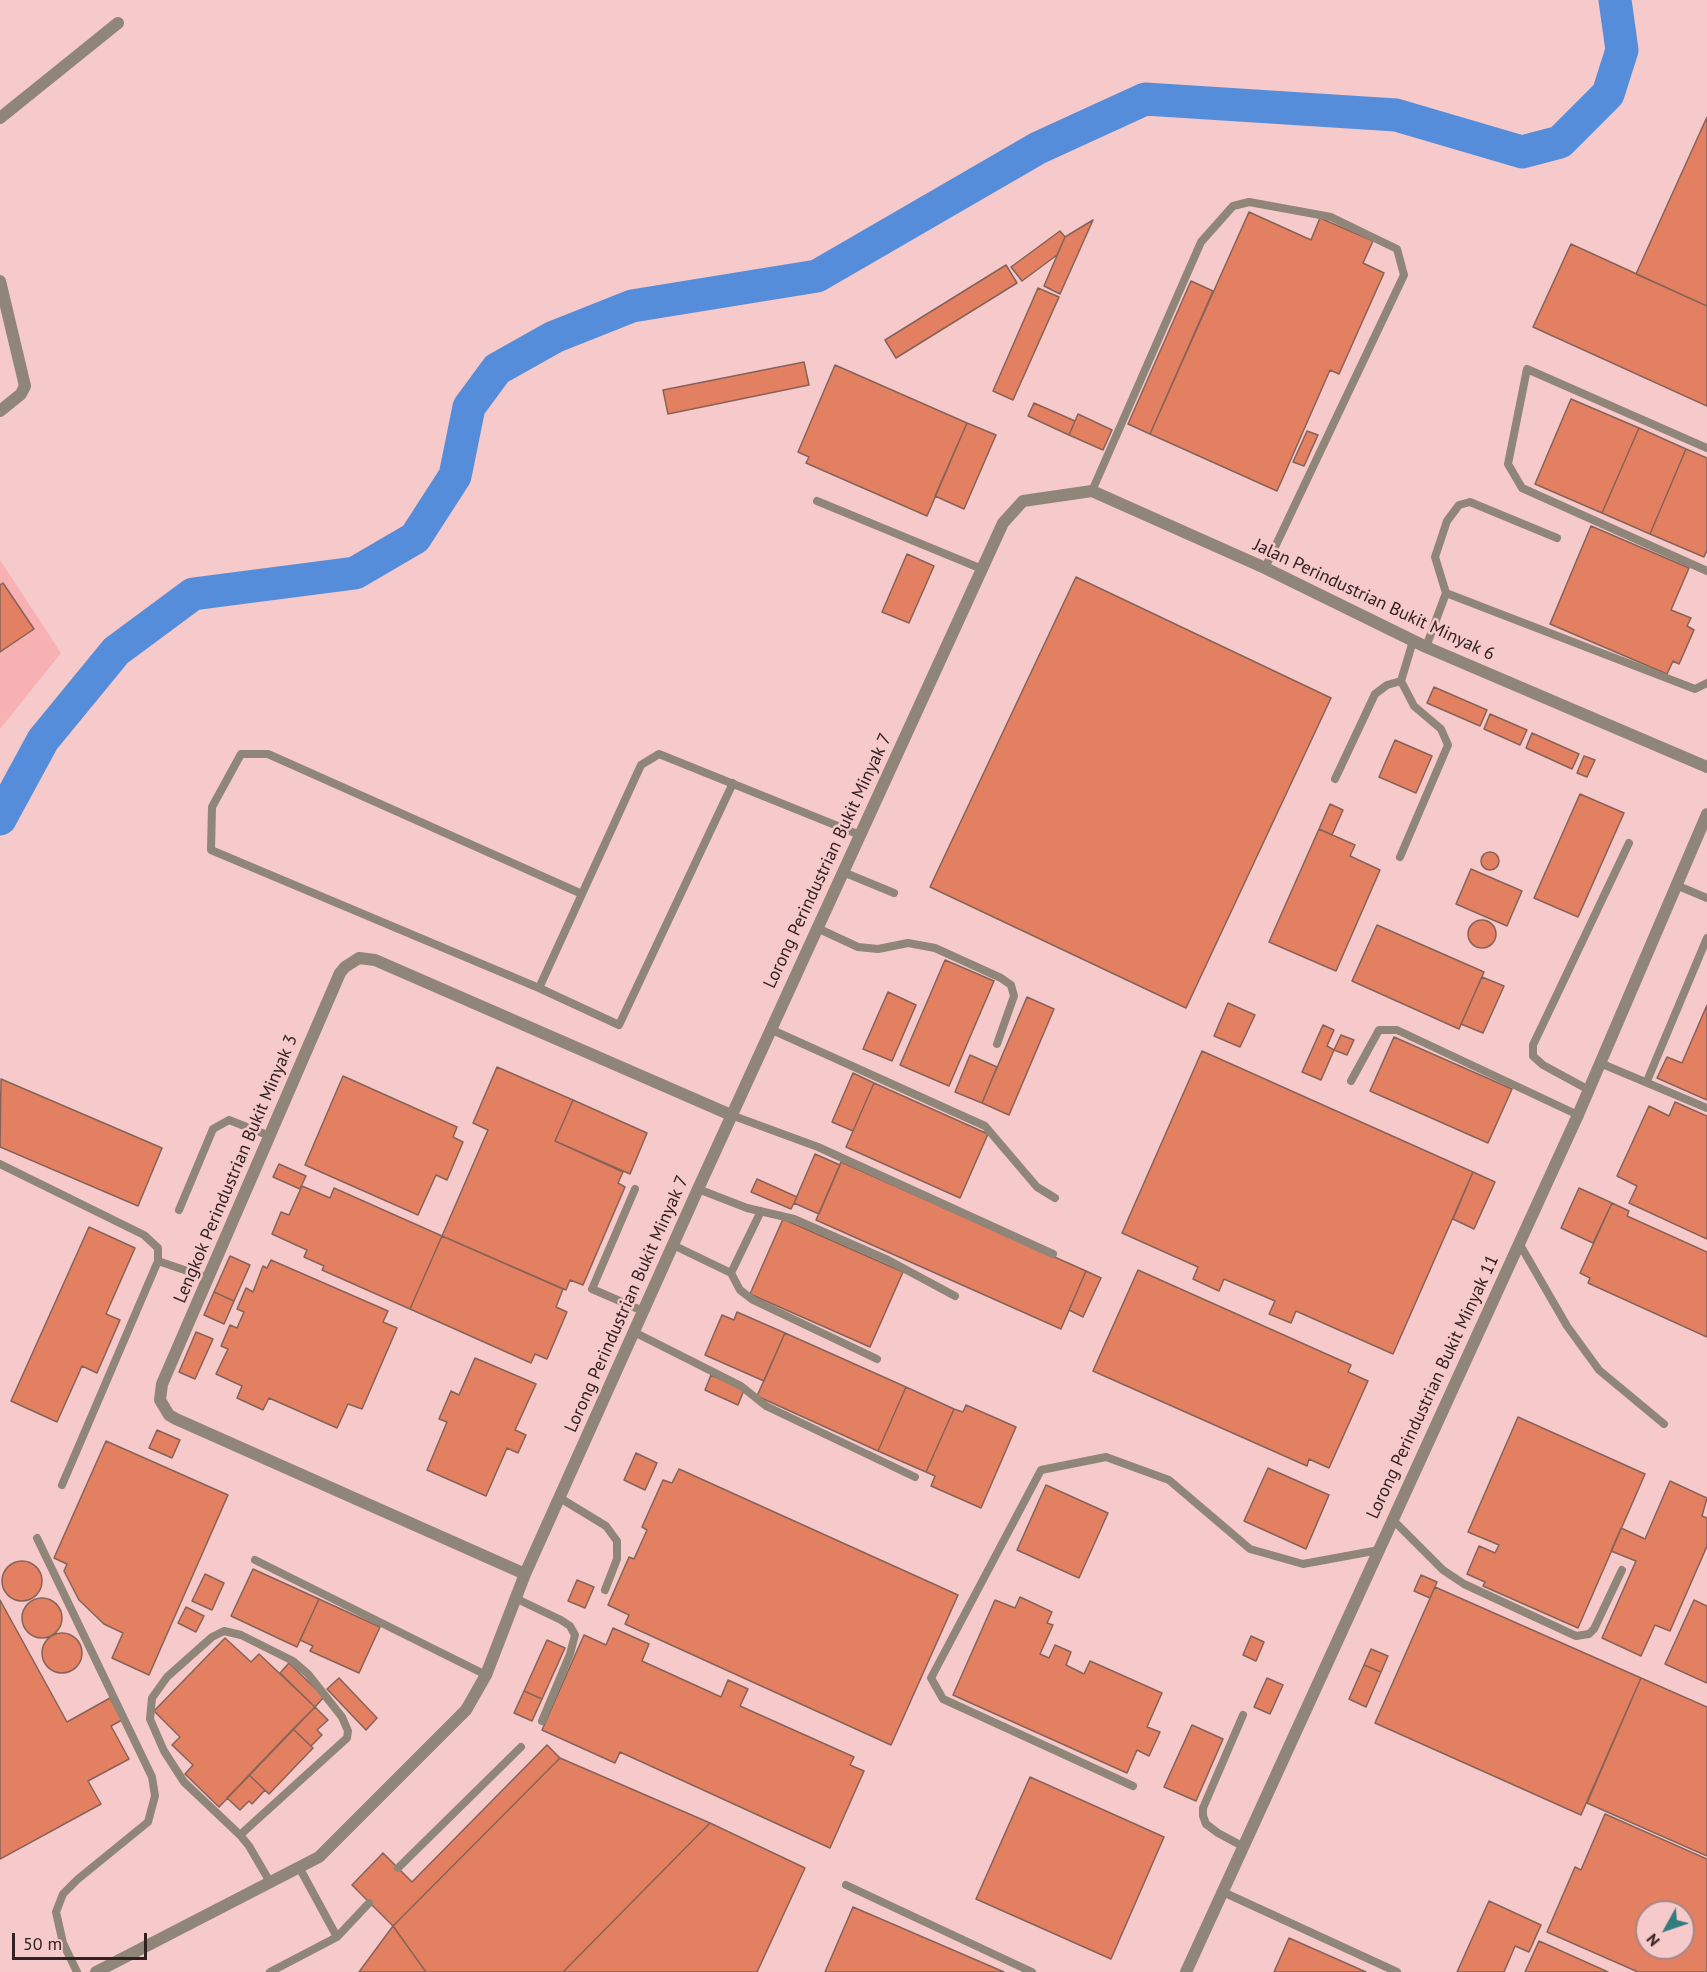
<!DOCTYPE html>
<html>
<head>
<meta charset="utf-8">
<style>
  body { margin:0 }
  #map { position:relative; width:1707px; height:1972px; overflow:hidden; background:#f6c9ca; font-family:"PT Sans",sans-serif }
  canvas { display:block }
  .north { position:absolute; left:1635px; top:1900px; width:60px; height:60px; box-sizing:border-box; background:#f6c9ca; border:2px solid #a88686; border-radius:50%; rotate:230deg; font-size:16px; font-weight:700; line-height:24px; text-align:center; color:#322121 }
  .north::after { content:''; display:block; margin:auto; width:21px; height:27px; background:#337c7e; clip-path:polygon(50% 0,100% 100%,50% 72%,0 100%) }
  .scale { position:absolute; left:12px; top:1933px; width:135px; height:27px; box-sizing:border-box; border:3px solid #322121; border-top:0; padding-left:8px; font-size:18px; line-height:21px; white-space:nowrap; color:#322121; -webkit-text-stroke:4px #f6c9ca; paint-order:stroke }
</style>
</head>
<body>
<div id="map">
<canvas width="1707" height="1972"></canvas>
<div class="north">N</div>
<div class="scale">50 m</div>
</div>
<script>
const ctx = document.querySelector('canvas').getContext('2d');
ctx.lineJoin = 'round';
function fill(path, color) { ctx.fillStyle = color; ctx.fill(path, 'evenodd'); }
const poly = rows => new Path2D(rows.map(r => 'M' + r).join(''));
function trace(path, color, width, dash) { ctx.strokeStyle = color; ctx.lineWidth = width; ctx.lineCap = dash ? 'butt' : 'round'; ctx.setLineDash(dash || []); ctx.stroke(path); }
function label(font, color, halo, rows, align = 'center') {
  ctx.font = font + ' "PT Sans",sans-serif'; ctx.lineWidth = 5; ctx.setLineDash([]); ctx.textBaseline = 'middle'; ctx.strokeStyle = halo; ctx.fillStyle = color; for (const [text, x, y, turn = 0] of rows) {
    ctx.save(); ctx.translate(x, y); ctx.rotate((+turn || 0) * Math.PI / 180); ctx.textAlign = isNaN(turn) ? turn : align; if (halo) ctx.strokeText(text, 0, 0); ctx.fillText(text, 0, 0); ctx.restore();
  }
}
fill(poly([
  [0,560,61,653,0,729]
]), '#f7b1b3');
trace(poly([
  [0,819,43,740,116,651,193,594,355,573,415,538,455,476,469,407,497,369,554,337,632,306,817,276,1038,148,1145,99,1396,115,1522,152,1560,142,1608,94,1622,50,1615,0]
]), '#568dda', 33);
const building = poly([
  [1707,117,1707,306,1636,274,1707,117],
  [1249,212,1311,240,1320,218,1373,241,1363,263,1384,273,1339,374,1330,370,1277,491,1150,434,1249,212],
  [1093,220,1060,294,1044,286,1065,237,1093,220],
  [1060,231,1065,237,1057,255,1022,281,1011,267,1060,231],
  [1571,244,1707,306,1707,406,1533,327,1571,244],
  [1006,265,1017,283,896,358,885,340,1006,265],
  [1191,281,1213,291,1150,434,1128,424,1191,281],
  [1038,288,1059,297,1013,400,993,391,1038,288],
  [804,362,809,385,668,414,663,390,804,362],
  [835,365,967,423,927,516,806,463,809,457,798,452,835,365],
  [1571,399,1639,428,1602,513,1535,484,1571,399],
  [1034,403,1075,421,1069,435,1028,416,1034,403],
  [1078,414,1112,430,1103,450,1069,435,1078,414],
  [967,423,996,435,964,509,935,496,967,423],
  [1639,428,1686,449,1650,534,1602,513,1639,428],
  [1307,431,1318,435,1304,466,1293,462,1307,431],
  [1686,449,1707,458,1707,550,1704,557,1650,534,1686,449],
  [1591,526,1689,568,1671,610,1691,618,1687,626,1694,630,1679,664,1673,661,1667,674,1550,624,1591,526],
  [907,554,934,566,909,623,882,612,907,554],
  [1076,577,1331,698,1186,1008,930,887,1076,577],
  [3,583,34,629,0,652,0,585,3,583],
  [1434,687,1487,710,1480,726,1427,703,1434,687],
  [1490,714,1527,730,1520,745,1484,729,1490,714],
  [1532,733,1579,754,1572,769,1526,748,1532,733],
  [1395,740,1432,756,1416,793,1379,777,1395,740],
  [1584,756,1595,760,1587,777,1577,773,1584,756],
  [1580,794,1624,813,1578,917,1534,898,1580,794],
  [1330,804,1343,810,1332,835,1319,829,1330,804],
  [1319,829,1355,845,1350,856,1380,870,1336,971,1269,942,1319,829],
  '1481 861a9 9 0 1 1 18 0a9 9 0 1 1-18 0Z',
  [1471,869,1522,891,1507,926,1456,904,1471,869],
  '1468 934a14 14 0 1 1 28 0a14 14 0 1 1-28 0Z',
  [1377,925,1484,972,1459,1029,1352,981,1377,925],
  [945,960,994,981,949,1086,900,1065,945,960],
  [1482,977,1504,986,1483,1033,1461,1024,1482,977],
  [888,992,916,1005,892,1061,863,1049,888,992],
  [1027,997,1054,1009,1009,1115,982,1103,1027,997],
  [1228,1003,1255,1015,1240,1047,1214,1036,1228,1003],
  [1707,1005,1707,1100,1657,1078,1667,1057,1682,1063,1707,1005],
  [1323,1025,1334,1030,1327,1046,1334,1050,1321,1080,1302,1072,1323,1025],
  [1341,1035,1354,1040,1347,1055,1334,1050,1341,1035],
  [1394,1037,1512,1089,1488,1143,1370,1091,1394,1037],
  [1202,1051,1473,1172,1393,1354,1296,1311,1291,1323,1269,1314,1275,1301,1224,1279,1219,1291,1193,1279,1198,1267,1122,1233,1202,1051],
  [970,1055,997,1067,982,1103,955,1092,970,1055],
  [497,1067,573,1100,555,1141,623,1172,618,1183,625,1187,583,1285,570,1280,566,1290,442,1236,488,1130,473,1123,497,1067],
  [853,1073,874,1083,853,1131,832,1122,853,1073],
  [343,1076,457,1127,453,1137,463,1142,447,1180,436,1175,418,1215,305,1165,343,1076],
  [1,1079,162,1148,138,1206,0,1147,1,1079],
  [874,1083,988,1134,960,1198,846,1147,874,1083],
  [573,1100,647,1133,630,1174,555,1141,573,1100],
  [1675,1102,1707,1116,1707,1239,1629,1203,1637,1186,1617,1176,1649,1106,1669,1116,1675,1102],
  [815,1154,840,1165,819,1214,794,1203,815,1154],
  [841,1162,1086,1271,1061,1329,816,1220,841,1162],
  [279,1164,306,1176,300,1189,273,1177,279,1164],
  [1473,1172,1495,1182,1474,1229,1453,1219,1473,1172],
  [757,1179,797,1197,791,1209,751,1192,757,1179],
  [302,1186,330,1198,334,1188,442,1236,410,1309,322,1270,324,1266,304,1257,307,1250,272,1234,281,1212,289,1215,302,1186],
  [1579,1188,1612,1203,1593,1243,1561,1228,1579,1188],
  [1612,1203,1629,1211,1627,1216,1707,1252,1707,1337,1588,1283,1590,1278,1580,1273,1612,1203],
  [783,1219,903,1272,870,1347,750,1294,783,1219],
  [89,1227,135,1248,106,1314,120,1320,97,1373,82,1366,57,1422,11,1401,89,1227],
  [442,1236,563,1289,556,1307,567,1312,547,1359,535,1354,531,1363,410,1309,442,1236],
  [230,1256,250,1265,234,1301,214,1292,230,1256],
  [271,1260,388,1311,383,1322,397,1328,362,1409,348,1404,337,1428,269,1398,263,1410,237,1398,242,1386,216,1374,228,1349,221,1346,230,1325,237,1328,244,1312,237,1309,246,1288,253,1292,263,1266,267,1268,271,1260],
  [1138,1270,1351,1365,1348,1372,1368,1381,1329,1468,1309,1459,1307,1466,1093,1371,1138,1270],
  [1086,1271,1101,1278,1083,1317,1069,1310,1086,1271],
  [214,1292,234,1301,224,1324,204,1315,214,1292],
  [737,1312,785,1333,764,1381,705,1355,722,1315,734,1320,737,1312],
  [196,1332,213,1339,195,1379,179,1372,196,1332],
  [785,1333,906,1387,878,1451,757,1396,785,1333],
  [475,1358,536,1384,515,1430,526,1435,518,1453,507,1448,486,1496,427,1470,447,1422,439,1419,451,1391,459,1395,475,1358],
  [711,1375,744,1390,738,1405,705,1390,711,1375],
  [906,1387,954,1409,926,1472,878,1451,906,1387],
  [966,1405,1016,1427,981,1508,931,1486,935,1476,926,1472,954,1409,963,1412,966,1405],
  [1518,1417,1645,1474,1578,1628,1483,1586,1485,1582,1467,1574,1479,1546,1495,1553,1499,1545,1468,1532,1518,1417],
  [157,1430,180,1440,172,1458,149,1448,157,1430],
  [106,1441,228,1495,149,1675,112,1658,123,1633,104,1624,79,1600,64,1571,67,1564,54,1558,106,1441],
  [636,1453,657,1463,645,1490,624,1480,636,1453],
  [1268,1468,1329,1495,1306,1549,1244,1521,1268,1468],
  [679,1469,958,1595,891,1745,625,1624,629,1615,608,1605,629,1557,634,1559,647,1530,642,1527,663,1480,672,1483,679,1469],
  [1670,1481,1707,1498,1702,1516,1707,1518,1707,1546,1670,1631,1655,1625,1641,1656,1602,1638,1636,1561,1611,1551,1621,1528,1645,1539,1670,1481],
  [1046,1485,1108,1513,1079,1578,1017,1550,1046,1485],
  '2 1581a20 20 0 1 1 40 0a20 20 0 1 1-40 0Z',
  [253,1569,319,1599,297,1647,231,1616,253,1569],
  [205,1574,224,1583,212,1610,192,1601,205,1574],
  [1421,1575,1437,1582,1430,1598,1414,1591,1421,1575],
  [577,1580,594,1587,585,1608,568,1601,577,1580],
  [1435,1587,1641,1678,1581,1815,1375,1723,1435,1587],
  [1020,1597,1052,1612,1047,1623,1053,1625,1040,1654,1049,1658,1055,1645,1071,1652,1066,1665,1084,1674,1090,1661,1162,1693,1147,1727,1160,1732,1149,1756,1137,1750,1127,1773,953,1695,995,1600,1015,1608,1020,1597],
  '22 1618a20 20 0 1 1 40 0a20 20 0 1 1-40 0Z',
  [319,1599,380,1627,359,1673,310,1651,313,1646,300,1640,319,1599],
  [0,1600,67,1722,110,1698,122,1720,111,1726,129,1759,88,1781,101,1804,0,1859,0,1600],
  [1694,1600,1707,1606,1707,1683,1665,1664,1694,1600],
  [186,1607,204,1616,196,1632,178,1623,186,1607],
  [613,1628,649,1644,642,1661,721,1697,728,1680,748,1689,740,1706,854,1757,850,1765,864,1771,830,1848,620,1752,615,1763,542,1730,584,1635,606,1645,613,1628],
  '42 1653a20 20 0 1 1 40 0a20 20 0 1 1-40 0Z',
  [1251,1636,1264,1642,1256,1661,1243,1655,1251,1636],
  [225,1638,251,1662,259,1654,315,1707,219,1807,185,1774,193,1765,172,1745,180,1737,154,1711,225,1638],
  [547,1640,565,1648,542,1699,524,1691,547,1640],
  [1371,1649,1388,1656,1381,1672,1364,1665,1371,1649],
  [289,1663,324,1697,315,1707,280,1673,289,1663],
  [1364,1665,1381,1672,1366,1707,1349,1699,1364,1665],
  [339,1678,377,1718,366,1730,327,1689,339,1678],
  [1267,1678,1283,1685,1270,1714,1254,1707,1267,1678],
  [1641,1678,1707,1707,1707,1856,1587,1803,1641,1678],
  [524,1691,542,1699,532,1721,514,1713,524,1691],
  [315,1707,328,1720,317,1730,322,1735,311,1746,293,1729,315,1707],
  [1192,1725,1223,1739,1196,1801,1164,1787,1192,1725],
  [293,1729,313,1748,269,1794,249,1775,293,1729],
  [547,1745,560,1758,393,1926,352,1885,383,1853,412,1882,547,1745],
  [560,1758,710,1823,563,1972,426,1972,393,1926,560,1758],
  [249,1775,265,1790,252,1804,249,1801,240,1810,227,1798,249,1775],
  [1030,1777,1164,1837,1111,1959,976,1899,1030,1777],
  [1605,1814,1707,1859,1707,1972,1638,1972,1547,1932,1575,1867,1581,1870,1605,1814],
  [1647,1912,1683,1912,1683,1948,1647,1948,1647,1912],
  [710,1823,805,1868,757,1972,563,1972,710,1823],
  [1489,1901,1541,1925,1529,1952,1515,1946,1504,1972,1457,1972,1489,1901],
  [853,1907,1004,1972,825,1972,853,1907],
  [393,1926,426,1972,359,1972,393,1926],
  [1289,1938,1366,1972,1274,1972,1289,1938],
  [1539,1941,1608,1972,1525,1972,1539,1941]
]);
fill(building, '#e38062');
trace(building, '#876257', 1.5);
trace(poly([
  [1707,448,1527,369,1508,464,1522,488,1707,571],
  [1092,491,1201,242,1233,206,1249,202,1331,217,1397,249,1404,275,1265,568],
  [817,501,982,569],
  [1446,593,1695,689,1707,683],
  [1426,647,1446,593,1435,557,1447,521,1459,505,1470,502,1557,538],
  [1335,779,1375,694,1387,685,1401,681,1413,641],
  [1400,857,1448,745,1441,729,1414,706,1401,681],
  [843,872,894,893],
  [1676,885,1707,898],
  [582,894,268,754,241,754,212,807,211,850,539,988,619,1025,733,783],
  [817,928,858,947,878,949,908,943,935,948,1001,978,1011,985,1014,996,997,1044],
  [539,988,641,765,659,754,860,835],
  [770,1029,985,1126,1037,1187,1055,1198],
  [1600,1063,1707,1108],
  [1351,1081,1379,1030,1397,1030,1578,1115],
  [1647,1081,1707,938],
  [1589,1090,1543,1065,1533,1056,1533,1045,1629,843],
  [731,1115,818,1147,1053,1254],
  [0,1164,144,1235,158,1248,158,1261,208,1278],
  [635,1189,592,1289,643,1311],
  [698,1189,747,1208,794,1219,888,1260,955,1296],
  [179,1210,213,1129,229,1120,270,1136],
  [1519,1243,1567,1326,1599,1370,1664,1424],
  [673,1245,731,1273,740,1290,753,1300,877,1359],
  [731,1273,761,1211],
  [634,1332,741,1386,766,1406,915,1477],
  [62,1485,158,1261],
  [560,1498,606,1526,617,1541,617,1559,605,1590],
  [1393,1520,1443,1570,1464,1584,1576,1636,1589,1634,1594,1629,1622,1570],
  [37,1538,152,1777,155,1796,148,1822,78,1879,63,1894,56,1912,63,1943,77,1972],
  [255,1560,486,1675],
  [515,1598,561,1620,570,1626,575,1635,570,1654,542,1721],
  [1243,1715,1203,1808,1203,1816,1206,1824,1218,1833,1244,1847],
  [1133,1786,943,1699,931,1678,1041,1470,1106,1457,1169,1480,1250,1549,1303,1564,1379,1550],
  [240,1835,184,1782,164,1751,150,1719,152,1698,167,1677,212,1637,224,1631,241,1635,293,1661,308,1674,342,1717,348,1731,347,1738,240,1835,249,1846,270,1882],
  [299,1867,337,1937],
  [398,1868,521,1747],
  [846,1885,1032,1972],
  [1223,1892,1397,1972],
  [270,1972,337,1937,369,1903]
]), '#8f8578', 8);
trace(poly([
  [0,118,118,23],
  [0,281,25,386,21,394,0,411],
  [525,1574,176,1419,169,1415,160,1400,162,1384,340,973,345,967,359,958,375,960,731,1115],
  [96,1972,319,1857,466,1710,486,1675,525,1574,698,1189,982,569,1003,523,1023,501,1092,491,1265,568,1426,647,1707,767],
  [1186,1972,1578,1115,1707,814]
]), '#8f8578', 12);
label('18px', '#322121', '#f6c9ca', [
  ["Jalan Perindustrian Bukit Minyak 6",1374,600,25],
  ["Lorong Perindustrian Bukit Minyak 7",828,861,-65],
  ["Lengkok Perindustrian Bukit Minyak 3",236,1169,-67],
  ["Lorong Perindustrian Bukit Minyak 7",627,1304,-66],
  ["Lorong Perindustrian Bukit Minyak 11",1433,1387,-65]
]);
</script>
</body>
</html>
